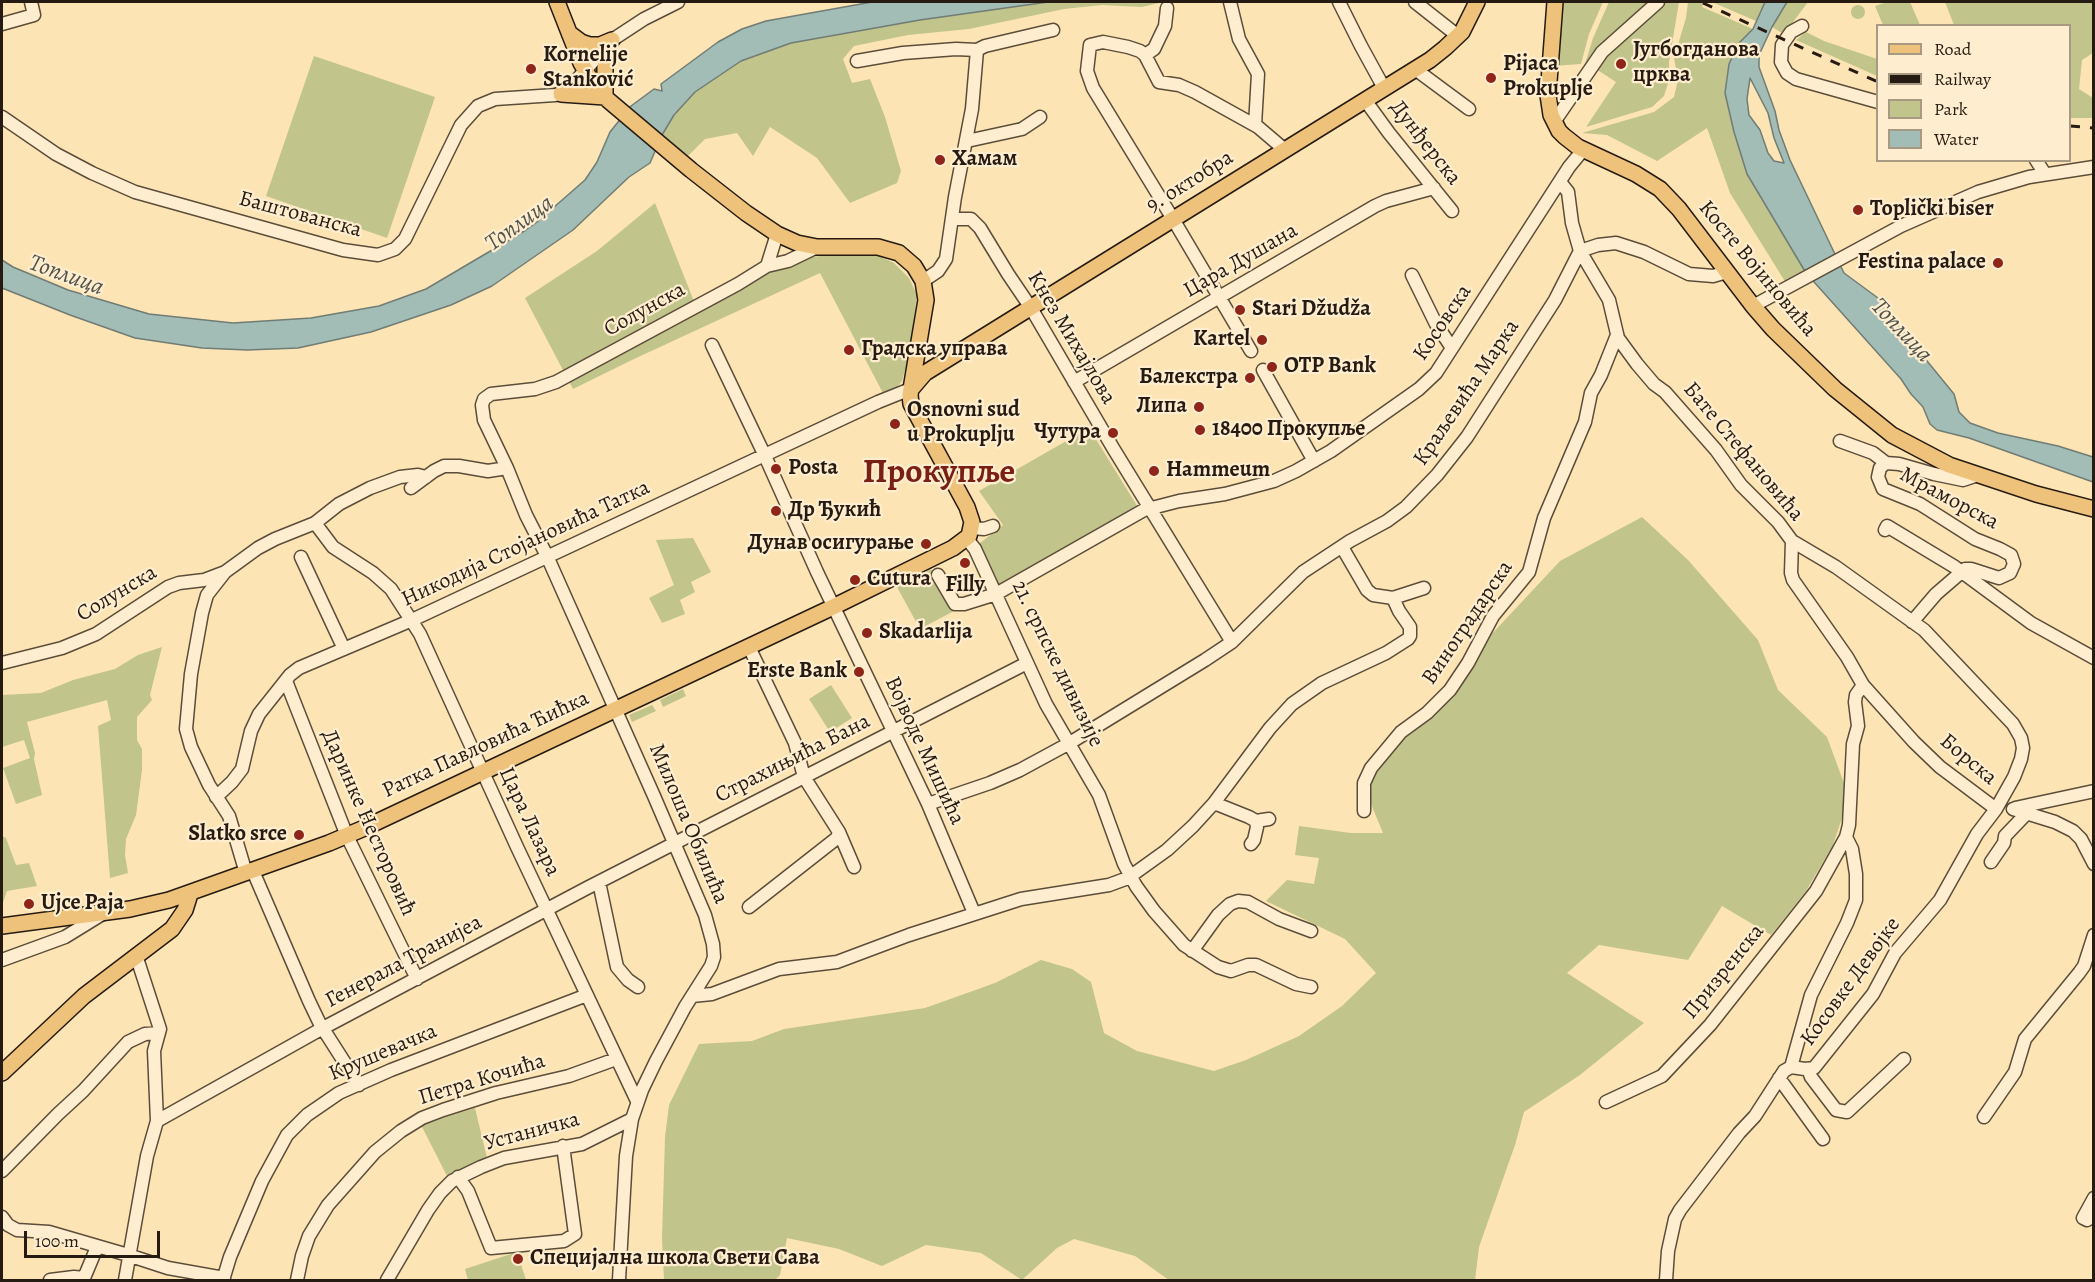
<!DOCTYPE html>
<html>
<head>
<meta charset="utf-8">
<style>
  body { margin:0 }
  #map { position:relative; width:2095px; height:1282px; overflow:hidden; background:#fde4b4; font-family:Alegreya,serif }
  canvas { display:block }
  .frame { position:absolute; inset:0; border:3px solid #261b12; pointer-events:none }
  .legend { position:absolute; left:1876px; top:24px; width:195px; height:138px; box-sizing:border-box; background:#feedce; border:2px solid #a89983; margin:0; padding:8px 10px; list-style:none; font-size:18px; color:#261b12 }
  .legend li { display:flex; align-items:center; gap:12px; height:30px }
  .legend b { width:30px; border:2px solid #a89983 }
  .scale { position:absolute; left:24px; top:1231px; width:136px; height:27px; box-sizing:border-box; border:3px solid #261b12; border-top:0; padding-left:8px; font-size:18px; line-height:21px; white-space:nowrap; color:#261b12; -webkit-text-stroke:4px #feedce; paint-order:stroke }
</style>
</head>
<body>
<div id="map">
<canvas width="2095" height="1282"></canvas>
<div class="frame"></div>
<ul class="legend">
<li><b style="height:8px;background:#eec27a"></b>Road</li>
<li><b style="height:8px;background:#261b12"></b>Railway</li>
<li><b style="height:16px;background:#c1c48b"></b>Park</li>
<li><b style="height:16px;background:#a2bcb6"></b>Water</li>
</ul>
<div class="scale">100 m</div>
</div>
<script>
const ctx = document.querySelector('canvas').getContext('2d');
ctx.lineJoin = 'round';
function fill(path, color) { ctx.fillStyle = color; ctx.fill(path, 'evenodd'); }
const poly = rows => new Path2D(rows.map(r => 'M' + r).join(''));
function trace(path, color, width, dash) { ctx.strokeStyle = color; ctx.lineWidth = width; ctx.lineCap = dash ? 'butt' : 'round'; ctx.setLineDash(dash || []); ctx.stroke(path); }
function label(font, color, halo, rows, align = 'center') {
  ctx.font = font + ' Alegreya,serif'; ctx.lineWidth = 4.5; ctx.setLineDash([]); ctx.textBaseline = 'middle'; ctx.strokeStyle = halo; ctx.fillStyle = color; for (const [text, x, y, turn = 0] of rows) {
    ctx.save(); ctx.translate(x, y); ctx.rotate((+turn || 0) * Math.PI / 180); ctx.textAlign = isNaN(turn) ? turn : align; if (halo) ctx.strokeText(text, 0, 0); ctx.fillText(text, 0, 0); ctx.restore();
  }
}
fill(poly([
  [1048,2,1163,2,1142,7,1102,5,1064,9,969,29,908,35,854,46,843,59,852,83,870,79,885,117,901,171,897,183,850,203,817,158,770,127,753,156,737,133,705,139,687,157,662,135,674,115,695,92,741,61,791,43,920,20],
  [1558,2,1603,2,1589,34,1581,64,1553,66],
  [1609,2,1652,2,1588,64,1585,64,1593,38],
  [1661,2,1679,2,1669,62,1669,80,1664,96,1652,107,1586,127,1616,82,1593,67],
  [1688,2,1704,2,1702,7,1753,29,1739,43,1747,174,1806,273,1786,283,1730,193,1707,128,1657,161,1607,135,1582,133,1654,112,1674,97,1678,80,1674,58,1686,18],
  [1712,2,1765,2,1756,21],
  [1787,2,1808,2,1784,34,1772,27],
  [1887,2,1910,2,1920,25,1883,25,1875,6],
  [1945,2,2093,2,2093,53,2082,60,2079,89,2093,98,2093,118,2070,118,2070,26,1954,25],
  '1851 12a7 7 0 1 1 14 0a7 7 0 1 1-14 0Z',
  [1806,32,1824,41,1877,59,1877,76,1796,40],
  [314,56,435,97,387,238,266,196],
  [655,203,697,309,769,270,811,257,850,253,875,254,894,263,909,278,917,295,909,355,902,381,895,390,884,395,820,273,634,359,573,389,525,298,597,251],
  [1089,428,1139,509,1001,588,975,547,1003,525,979,491],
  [1642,517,1688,560,1758,640,1778,690,1827,737,1845,786,1843,815,1833,845,1806,891,1771,935,1722,906,1688,960,1599,945,1567,973,1644,1023,1580,1075,1524,1112,1515,1145,1479,1247,1475,1280,1169,1280,1135,1256,1074,1239,1057,1248,1022,1280,981,1253,926,1245,882,1266,839,1249,787,1238,780,1275,775,1280,664,1280,662,1238,665,1137,669,1105,699,1044,752,1041,784,1029,925,1008,995,983,1041,960,1072,969,1091,982,1104,1033,1137,1051,1214,1071,1246,1060,1299,1036,1342,1006,1376,973,1345,939,1266,901,1287,880,1314,884,1319,858,1295,855,1299,826,1351,833,1383,833,1371,804,1368,789,1371,781,1388,756,1411,732,1489,637,1560,561],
  [693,538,711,572,691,582,695,592,680,600,685,614,662,623,649,598,674,585,656,540],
  [931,569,954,611,920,629,897,587],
  [162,647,150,695,152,700,137,717,137,740,142,749,142,770,136,815,126,839,125,855,128,873,110,878,98,726,111,720,107,700,27,722,35,753,34,759,42,795,16,804,3,768,30,758,24,740,2,747,2,695,41,693,73,680,115,669,138,655],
  [831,685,852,718,830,732,809,699],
  [683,689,686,696,663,707,660,700],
  [652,705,656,711,632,722,629,715],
  [2,836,6,838,16,865,29,863,37,886,7,891,2,905],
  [475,1108,487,1158,447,1176,421,1125],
  [517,1252,526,1280,468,1280,465,1269]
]), '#c1c48b');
const water = poly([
  [872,2,1048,2,920,20,791,43,741,61,695,92,674,115,662,135,650,163,629,177,573,230,492,286,451,305,371,332,298,348,247,350,202,348,135,338,70,315,2,288,2,260,13,267,68,290,149,314,233,323,311,318,379,306,426,289,526,230,537,222,585,180,597,162,610,132,631,106,654,89,662,91,661,84,718,42,742,29,766,21,872,2],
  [1765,2,1787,2,1772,27,1759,55,1759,67,1775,111,1779,130,1790,160,1844,273,1878,298,1887,312,1954,394,1959,412,1970,423,1998,433,2058,446,2093,457,2093,482,1969,438,1937,430,1930,424,1923,407,1911,394,1901,379,1806,273,1747,174,1734,132,1725,93,1729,64,1739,43,1753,29,1765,2],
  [1750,78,1768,113,1774,138,1784,163,1774,161,1768,153,1760,130,1749,115,1747,99,1750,78]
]);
fill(water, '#a2bcb6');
trace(water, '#707c74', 1.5);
const minor = poly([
  [1230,2,1239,39,1258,74,1255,125],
  [1339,2,1361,46,1384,88],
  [1415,2,1458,36],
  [2,24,34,15,31,2],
  [1802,26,1791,32,1782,45,1781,62,1787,73,1796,79,1878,102],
  [1145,55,1154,49,1165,26,1167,8],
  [857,61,903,53,956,49,977,50,985,46,1053,30],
  [1415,69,1469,109],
  [1365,100,1389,133,1452,211],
  [2,117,56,154,92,173,135,192,343,250,378,255,395,249,405,239,461,125,478,106,495,99,555,95,566,92,612,40,644,19,678,2],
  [1554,122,1602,52,1658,2],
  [967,141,1022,129,1040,117],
  [2036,160,2045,174],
  [1560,182,1568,192,1572,223,1580,251,1609,300,1618,338,1637,364,1654,384,1665,392,1716,450,1741,485,1778,522,1792,541,1836,567,1924,630,2013,724,2021,738,2023,748,2021,759,2014,777,1996,809,1977,834,1940,900,1895,953,1873,994,1814,1068,1805,1069,1791,1067,1784,1071,1755,1116,1739,1133,1680,1210,1675,1219,1668,1251,1666,1280],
  [953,219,971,219,980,228,1008,274,1031,308,1113,448,1232,642],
  [767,266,777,234],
  [1412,275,1436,324,1452,348],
  [923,281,938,271,946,259,955,197,972,109,977,50],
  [1753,306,1901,226,1978,192,2029,177,2094,167],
  [712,345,765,456,817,572,928,804,974,913],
  [1251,351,1173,219,1093,88,1087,71,1090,45,1103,42,1128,47,1140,51,1145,55,1159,82,1179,85,1195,92,1258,127,1285,150],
  [1263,370,1314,461],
  [1074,382,1375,206,1386,201,1434,188],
  [1840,441,1873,453,1886,463],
  [411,488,434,471,444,466,459,466,488,471,507,468],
  [315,523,333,547,373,573,391,589,420,634,517,847,637,1101],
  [972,528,984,529,993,526],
  [1885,530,1887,526,1955,567,2031,623,2094,658],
  [967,539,975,549,1046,704,1099,795,1124,864,1136,886,1154,911,1184,945,1218,967,1231,971,1248,965,1256,965,1296,984,1311,987],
  [1792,541,1791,573,1793,580,1847,657,1863,685,1914,742,1940,767,1996,809],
  [1342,547,1367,590,1373,595,1393,598,1424,588],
  [301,557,344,649],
  [225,572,207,595,202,613,191,674,186,729,191,747,209,785,229,816,246,873],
  [938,575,955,604,964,604,996,594,1144,510,1179,501,1225,494,1274,481,1296,471,1331,451,1419,389,1436,373,1569,167,1583,150],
  [1912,622,1936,594,1965,569,1971,569,1999,578,2010,573,2014,564,2011,555,2000,549,1975,539,1920,504,1883,489,1878,477,1880,468,1886,463,1899,464,1934,474,1963,480,1978,475],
  [749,647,795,743,804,777,839,832,854,867],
  [2,663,62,648,96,634,168,587,179,583,204,580,225,572,258,548,275,539,315,523,339,504,370,488,400,477,418,475,426,477],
  [286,681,347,836,417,979],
  [216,797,232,782,242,769,251,731,259,714,290,675,299,668,412,620,878,402,913,388],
  [1214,803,1249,817,1256,821,1257,827,1254,840,1251,844],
  [928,804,990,783,1020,770,1068,744,1205,660,1232,642,1303,572,1350,541,1387,521,1406,507,1437,475,1467,437,1555,300,1580,251,1598,245,1616,243,1644,252,1689,274,1713,276,1727,272],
  [2015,808,2094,791],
  [2013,809,2055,822,2073,831,2081,839,2094,864],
  [1364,811,1364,783,1371,768,1401,732,1427,713,1450,690,1468,663,1493,616,1529,572,1544,518,1585,422,1591,393,1601,375,1617,335],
  [1256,821,1269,819],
  [1991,862,2004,843,2005,836,2028,812],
  [253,871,309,1001,320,1024,359,1085],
  [599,882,617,967,628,980,638,987],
  [749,907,837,838,839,832],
  [1192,951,1218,915,1230,904,1238,901,1248,902,1279,919,1311,931],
  [2,960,65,937,104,913],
  [692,996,712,994,779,969,837,962,909,935,1021,899,1109,885,1128,878,1167,850,1193,826,1214,803,1270,728,1292,704,1322,683,1386,653,1408,639,1410,636,1410,627,1399,611,1393,598],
  [1791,1067,1811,995,1847,923,1856,900,1856,874,1852,849,1846,837],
  [1808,1069,1811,1077,1836,1110,1847,1112,1904,1059],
  [1779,1078,1823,1139],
  [1606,1102,1662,1076,1710,1025,1816,891,1846,837,1849,825,1853,744,1858,726,1855,702,1856,695,1863,685],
  [1984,1117,2015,1072,2025,1039,2079,973,2084,966,2094,935],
  [157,1121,323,1028,587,888,1027,663],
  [2,1171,58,1114,83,1091,128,1042,145,1034,159,1033],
  [458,1177,468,1191,491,1248,564,1241,575,1234,563,1146],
  [2094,1198,2083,1218,2087,1220,2094,1216],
  [2,1217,8,1225,17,1230,49,1232,128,1255,168,1268,224,1278],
  [50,1280,74,1277,84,1278,97,1247],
  [125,1280,147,1156,157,1121,154,1051,160,1029,136,955],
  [223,1280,230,1257,262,1181,287,1135,307,1115,339,1093,391,1070,587,995],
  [297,1280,302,1256,309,1236,328,1205,375,1152,401,1131,422,1118,443,1110,496,1093,569,1076,616,1059],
  [387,1280,428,1210,440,1193,452,1181,481,1167,504,1158,582,1144,632,1119],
  [619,1280,626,1156,632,1119,642,1090,656,1061,685,1007,711,966,714,957,713,944,705,915,654,796,547,556,526,515,507,468,484,420,482,405,484,399,491,394,535,389,556,382,738,284,767,266,788,261,817,247]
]);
const major = poly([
  [1555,2,1548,95,1551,115,1559,131,1564,136,1578,147,1636,174,1660,189,1679,209,1753,306,1773,329,1835,389,1892,435,1949,465,2036,494,2094,509],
  [569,33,581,42,590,45,600,45,612,40],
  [561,94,605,97,605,67,609,45],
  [913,387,925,373,1430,60,1445,48,1462,32,1477,2],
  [2,926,130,909,169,900,329,843,362,829,833,607,953,548,969,536,972,522,967,507,911,404,910,395,926,300,923,281,914,266,899,253,878,247,817,247,797,243,777,234,746,213,691,170,608,100,595,87,581,63,557,2],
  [2,1073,84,996,172,929,185,910,190,894]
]);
trace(minor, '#5c4d3a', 15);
trace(major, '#261b12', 18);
trace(minor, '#feedce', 12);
trace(major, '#eec27a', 15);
trace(poly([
  [1703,3,1878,82],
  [2070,126,2094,128]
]), '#261b12', 3, [10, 10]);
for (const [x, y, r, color] of [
  [1621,64,6,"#8f2418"],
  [531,69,6,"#8f2418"],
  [1491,78,6,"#8f2418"],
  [940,160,6,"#8f2418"],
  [1858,210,6,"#8f2418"],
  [1998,263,6,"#8f2418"],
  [1240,310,6,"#8f2418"],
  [1262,340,6,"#8f2418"],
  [849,350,6,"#8f2418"],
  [1272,367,6,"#8f2418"],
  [1250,378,6,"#8f2418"],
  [1199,407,6,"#8f2418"],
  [895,424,6,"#8f2418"],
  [1200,430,6,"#8f2418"],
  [1113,433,6,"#8f2418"],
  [776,469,6,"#8f2418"],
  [1154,471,6,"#8f2418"],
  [776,511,6,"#8f2418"],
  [926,544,6,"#8f2418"],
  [965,563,6,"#8f2418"],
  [855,580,6,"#8f2418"],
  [867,633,6,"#8f2418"],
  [859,672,6,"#8f2418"],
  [299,835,6,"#8f2418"],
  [29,904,6,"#8f2418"],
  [518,1259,6,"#8f2418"]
]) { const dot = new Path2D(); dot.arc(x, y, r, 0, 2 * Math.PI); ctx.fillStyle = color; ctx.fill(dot); trace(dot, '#feedce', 2); }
label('bold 22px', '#261b12', '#feedce', [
  ["Југбогданова",1633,51],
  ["црква",1633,76],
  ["Kornelije",543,56],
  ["Stanković",543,81],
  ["Pijaca",1503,65],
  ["Prokuplje",1503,90],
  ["Хамам",952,160],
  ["Toplički biser",1870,210],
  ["Festina palace",1986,263,"right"],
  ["Stari Džudža",1252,310],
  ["Kartel",1250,340,"right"],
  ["Градска управа",861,350],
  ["OTP Bank",1284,367],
  ["Балекстра",1238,378,"right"],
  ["Липа",1187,407,"right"],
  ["Osnovni sud",907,411],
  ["u Prokuplju",907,436],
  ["18400 Прокупље",1212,430],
  ["Чутура",1101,433,"right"],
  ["Posta",788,469],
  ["Hammeum",1166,471],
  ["Др Ђукић",788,511],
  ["Дунав осигурање",914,544,"right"],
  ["Cutura",867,580],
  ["Filly",965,586,"center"],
  ["Skadarlija",879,633],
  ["Erste Bank",847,672,"right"],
  ["Slatko srce",287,835,"right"],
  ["Ujce Paja",41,904],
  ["Специјална школа Свети Сава",530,1259]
], 'left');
label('22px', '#261b12', '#feedce', [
  ["Дунђерска",1425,143,52],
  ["9. октобра",1190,182,-32],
  ["Баштованска",300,215,15],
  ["Цара Душана",1241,261,-30],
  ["Косте Војиновића",1757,269,50],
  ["Солунска",645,310,-29],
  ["Косовска",1443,323,-56],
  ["Кнез Михајлова",1071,338,59],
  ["Краљевића Марка",1467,393,-56],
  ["Бате Стефановића",1743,452,50],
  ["Мраморска",1949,499,28],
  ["Никодија Стојановића Татка",526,544,-25],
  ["Солунска",117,594,-31],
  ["Виноградарска",1468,623,-56],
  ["21. српске дивизије",1057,664,64],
  ["Ратка Павловића Ћићка",486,745,-25],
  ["Војводе Мишића",924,751,65],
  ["Страхињића Бана",793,759,-27],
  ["Борска",1968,760,40],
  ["Цара Лазара",529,822,65],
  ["Даринке Несторовић",368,823,66],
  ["Милоша Обилића",688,824,67],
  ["Генерала Транијеа",404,962,-28],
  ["Призренска",1724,972,-51],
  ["Косовке Девојке",1851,982,-54],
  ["Крушевачка",383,1053,-23],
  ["Петра Кочића",482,1080,-17],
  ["Устаничка",532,1132,-15]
]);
label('italic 24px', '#51534b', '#feedce', [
  ["Топлица",520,224,-36],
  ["Топлица",66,276,20],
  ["Топлица",1901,331,47]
]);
label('bold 34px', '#7a1f14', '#feedce', [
  ["Прокупље",939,474]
]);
</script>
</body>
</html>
